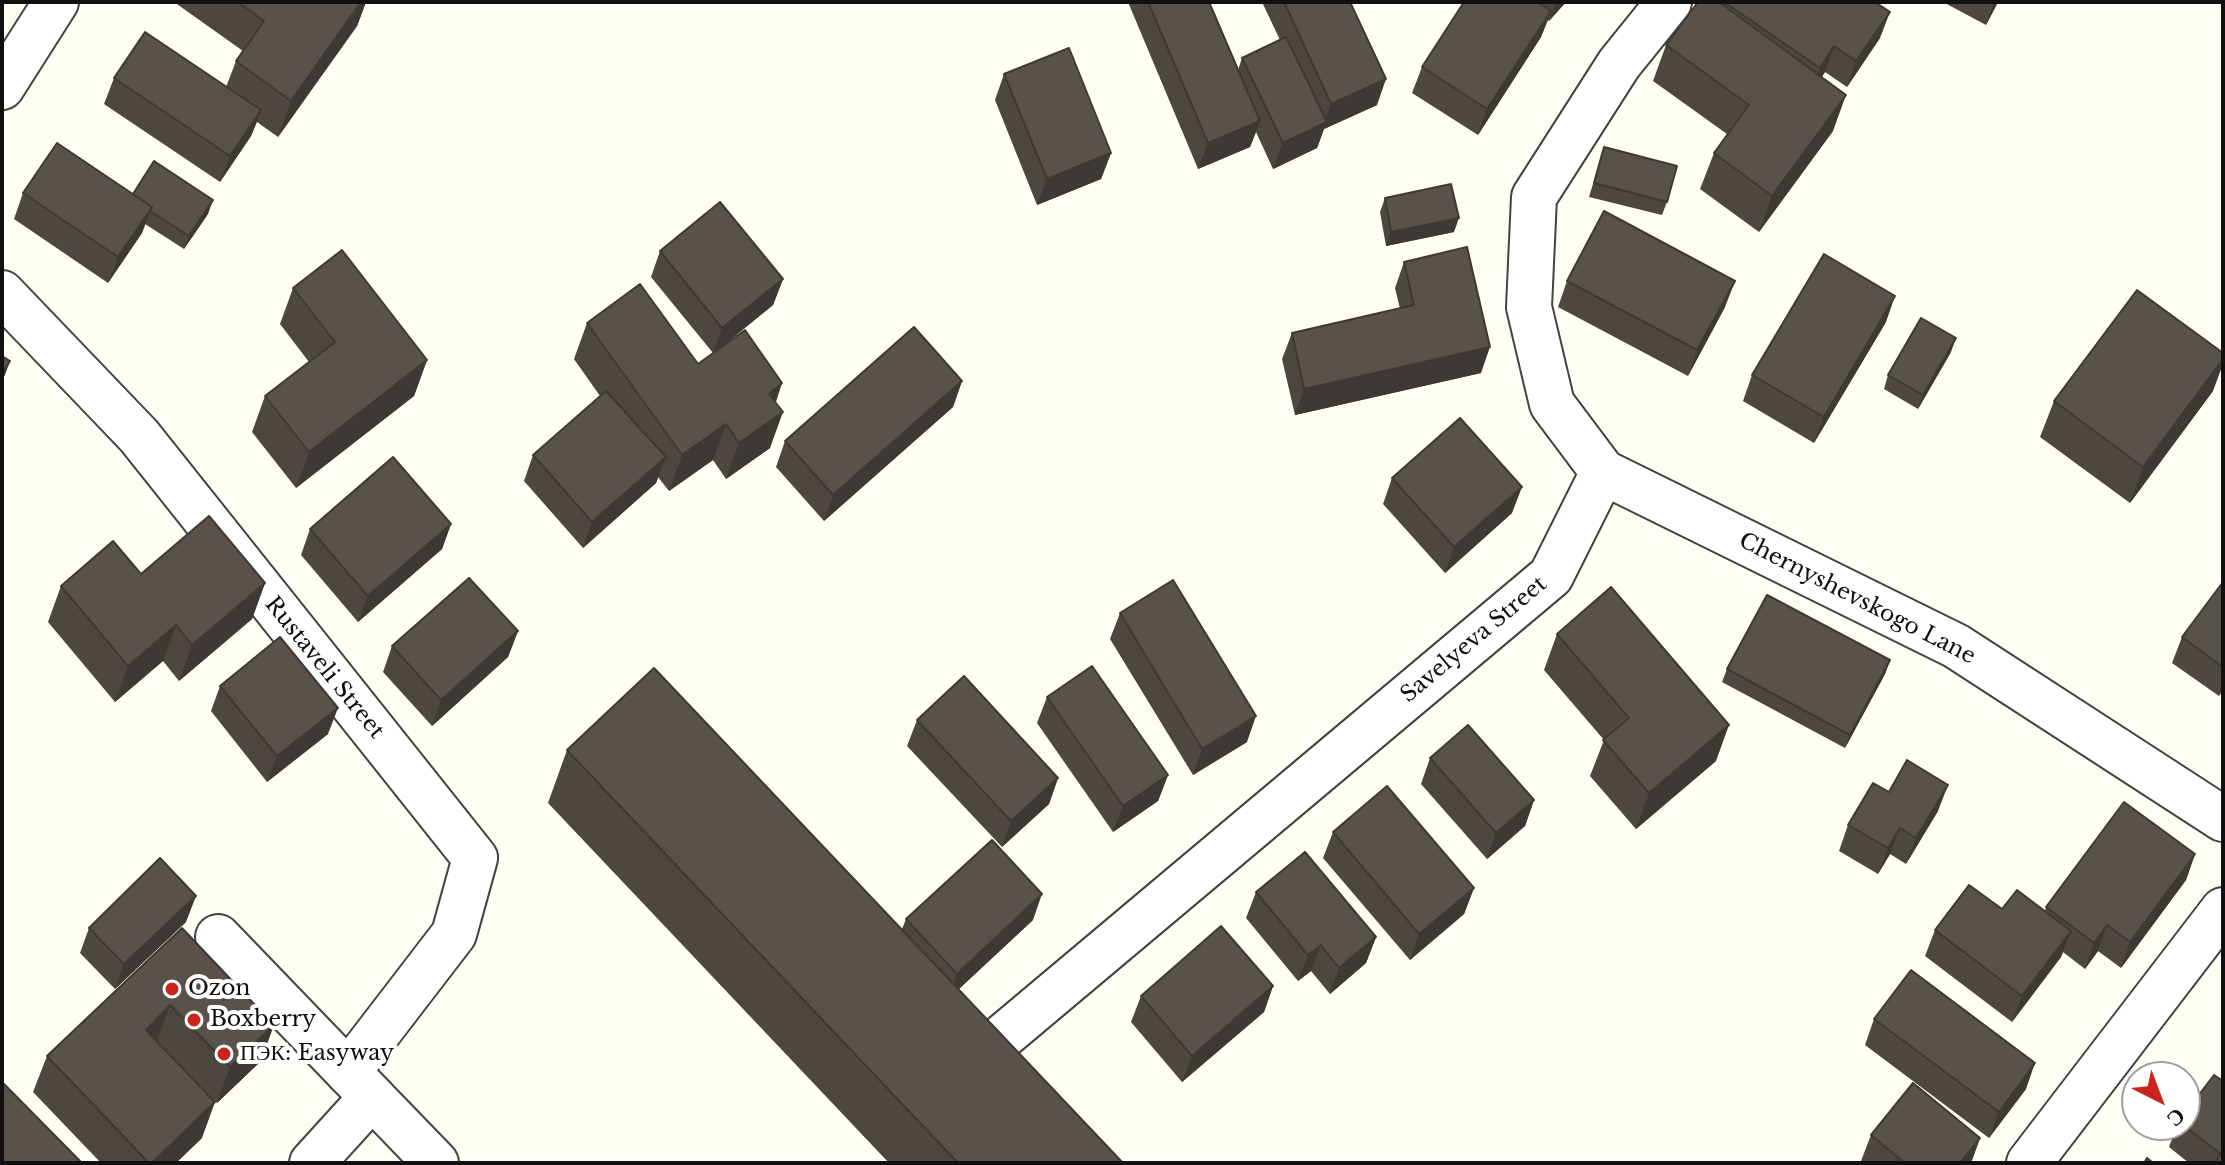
<!DOCTYPE html>
<html>
<head>
<meta charset="utf-8">
<style>
  body { margin:0 }
  #map { position:relative; width:2225px; height:1165px; overflow:hidden; background:#fffef3; font-family:"Libre Baskerville",serif }
  canvas { display:block }
  .frame { position:absolute; inset:0; border:4px solid #101010; pointer-events:none }
  .north { position:absolute; left:2121px; top:1061px; width:80px; height:80px; box-sizing:border-box; background:#fff; border:2px solid #9f9f9f; border-radius:50%; rotate:138deg; font-size:22px; font-weight:700; line-height:32px; text-align:center; color:#101010 }
  .north::after { content:''; display:block; margin:auto; width:28px; height:36px; background:#ca251d; clip-path:polygon(50% 0,100% 100%,50% 72%,0 100%) }
</style>
</head>
<body>
<div id="map">
<canvas width="2225" height="1165"></canvas>
<div class="frame"></div>
<div class="north">С</div>
</div>
<script>
const ctx = document.querySelector('canvas').getContext('2d');
ctx.lineJoin = 'round';
const poly = rows => new Path2D(rows.map(r => 'M' + r).join(''));
function trace(path, color, width, dash) { ctx.strokeStyle = color; ctx.lineWidth = width; ctx.lineCap = dash ? 'butt' : 'round'; ctx.setLineDash(dash || []); ctx.stroke(path); }
function fill(path, color) { ctx.fillStyle = color; ctx.fill(path, 'evenodd'); }
function label(font, color, halo, rows, align = 'center') {
  ctx.font = font + ' "Libre Baskerville",serif'; ctx.lineWidth = 8; ctx.setLineDash([]); ctx.textBaseline = 'middle'; ctx.strokeStyle = halo; ctx.fillStyle = color; for (const [text, x, y, turn = 0] of rows) {
    ctx.save(); ctx.translate(x, y); ctx.rotate((+turn || 0) * Math.PI / 180); ctx.textAlign = isNaN(turn) ? turn : align; if (halo) ctx.strokeText(text, 0, 0); ctx.fillText(text, 0, 0); ctx.restore();
  }
}
const minor = poly([
  [1603,472,1956,646,2223,819],
  [218,937,348,1072],
  [976,1059,1551,576,1603,472,1552,404,1529,307,1534,197,1619,64,1669,2],
  [312,1163,372,1097],
  [2029,1163,2223,910]
]);
const tertiary = poly([
  [2,87,56,2],
  [2,293,139,436,475,858,454,934,348,1072,436,1163]
]);
trace(minor, '#434343', 48);
trace(tertiary, '#434343', 48);
trace(minor, '#fff', 44);
trace(tertiary, '#fff', 44);
fill(poly([
  [174,2,366,2,357,26,278,137,257,122,251,136,220,182,104,104,114,78,226,87,236,61,243,51],
  [1128,2,1209,2,1238,70,1242,58,1280,40,1262,2,1350,2,1377,105,1324,129,1317,148,1273,169,1256,132,1250,147,1198,169],
  [1464,2,1566,2,1549,21,1548,20,1541,37,1478,135,1412,93,1422,67],
  [1723,2,1880,38,1847,87,1825,72,1822,77,1833,131,1759,232,1700,189,1714,153,1727,134,1653,81,1666,45,1722,4],
  [1943,2,1998,2,1986,25],
  [1004,74,1111,153,1101,179,1037,205,995,100],
  [1604,147,1667,202,1662,215,1589,197],
  [23,193,133,194,208,214,184,249,145,224,142,233,108,283,14,219],
  [1385,198,1454,232,1386,246,1380,212],
  [660,251,783,279,773,305,721,347,782,383,776,402,770,448,726,479,713,460,669,491,658,477,656,483,583,548,524,481,533,455,600,396,574,359,587,323,698,364,713,353,651,277],
  [1404,262,1481,373,1295,415,1282,359,1292,333,1400,309,1395,288],
  [1567,281,1725,307,1688,376,1558,307],
  [293,288,427,360,414,396,296,488,252,432,265,396,309,362,280,324],
  [1886,322,1814,443,1743,401,1752,375],
  [1951,352,1918,409,1884,389,1888,375],
  [962,381,953,407,824,521,776,467,785,441],
  [2213,391,2130,503,2040,437,2054,401],
  [1392,478,1512,513,1445,573,1383,504],
  [451,524,442,549,358,622,301,555,310,529],
  [2223,582,2223,691,2219,696,2172,663,2182,637],
  [265,583,252,619,179,681,163,661,115,702,48,622,61,586],
  [1120,613,1247,742,1193,775,1110,639],
  [518,631,508,657,432,726,383,672,392,646],
  [1557,634,1716,761,1636,829,1590,776,1604,740,1544,670],
  [1890,660,1885,674,1845,748,1722,682,1727,669],
  [220,686,328,734,267,782,211,711],
  [1047,697,1168,775,1158,801,1113,832,1037,723],
  [917,720,1058,778,1049,804,1002,847,907,746],
  [567,750,902,929,906,919,1033,920,959,989,1123,1163,889,1163,548,803],
  [1430,758,1534,800,1525,826,1487,859,1421,784],
  [1889,792,1938,811,1906,864,1890,854,1878,874,1839,851,1848,825],
  [1333,832,1474,888,1464,914,1410,960,1323,858],
  [2195,854,2186,880,2121,968,2098,951,2085,969,2063,952,2061,957,2012,1022,1925,956,1935,930,2002,909,2045,911,2046,907],
  [1256,892,1376,937,1366,963,1330,994,1311,971,1298,981,1246,918],
  [186,922,115,989,80,953,89,928],
  [182,928,261,1061,217,1103,157,1041,202,1138,176,1163,101,1163,33,1092,47,1056],
  [1273,986,1264,1012,1182,1082,1131,1022,1141,996],
  [1874,1019,2026,1089,1989,1138,1865,1045],
  [2214,1075,2223,1163,2189,1163,2169,1147,2177,1125,2185,1125],
  [1871,1135,1980,1138,1971,1163,1863,1163,1861,1161]
]), '#4d4740');
fill(poly([
  [361,2,366,2,357,26,278,137,291,101],
  [1556,2,1566,2,1549,21],
  [1994,2,1998,2,1986,25],
  [1551,11,1541,37,1478,135,1487,109],
  [1890,12,1880,38,1847,87,1856,61],
  [1834,46,1825,72,1810,94,1820,68],
  [1386,79,1377,105,1324,129,1317,148,1273,169,1283,143,1324,123,1331,104],
  [1846,95,1833,131,1759,232,1772,196],
  [261,110,251,136,220,182,230,156],
  [1260,121,1250,147,1198,169,1208,143],
  [1111,153,1101,179,1037,205,1047,179],
  [213,200,208,214,184,249,189,236],
  [152,207,142,233,108,283,118,257],
  [1459,218,1454,232,1386,246,1391,232],
  [783,279,773,305,713,354,722,328],
  [1735,281,1725,307,1688,376,1697,350],
  [1895,296,1886,322,1814,443,1824,417],
  [1956,338,1951,352,1918,409,1923,395],
  [1490,347,1481,373,1295,415,1304,389],
  [2223,359,2223,364,2213,391,2130,503,2143,467],
  [427,360,414,396,296,488,309,452],
  [10,361,5,375,2,380,2,374],
  [962,381,953,407,824,521,833,495],
  [782,383,769,419,769,394],
  [783,412,770,448,726,479,739,443],
  [726,424,713,460,669,491,682,455],
  [666,457,656,483,583,548,592,522],
  [1522,487,1512,513,1445,573,1454,547],
  [451,524,442,549,358,622,368,596],
  [265,583,252,619,179,681,192,645],
  [176,625,163,661,115,702,128,666],
  [518,631,508,657,432,726,441,700],
  [1890,660,1885,674,1845,748,1850,735],
  [338,708,328,734,267,782,277,756],
  [1256,716,1247,742,1193,775,1202,749],
  [1729,725,1716,761,1636,829,1649,793],
  [1168,775,1158,801,1113,832,1123,806],
  [1058,778,1049,804,1002,847,1011,821],
  [1948,785,1938,811,1906,864,1916,838],
  [1534,800,1525,826,1487,859,1496,833],
  [1900,828,1890,854,1878,874,1888,848],
  [2195,854,2186,880,2121,968,2130,942],
  [1474,888,1464,914,1410,960,1419,934],
  [1042,894,1033,920,947,1000,957,974],
  [196,896,186,922,115,989,124,964],
  [2107,925,2098,951,2085,969,2094,943],
  [2071,931,2061,957,2012,1022,2022,996],
  [1376,937,1366,963,1330,994,1339,968],
  [1321,945,1311,971,1298,981,1308,955],
  [1273,986,1264,1012,1182,1082,1192,1056],
  [170,1005,157,1041,133,1066,146,1030],
  [274,1025,261,1061,217,1103,230,1067],
  [2035,1063,2026,1089,1989,1138,1999,1112],
  [215,1102,202,1138,176,1163,152,1163],
  [1980,1138,1971,1163,1960,1163]
]), '#3e3934');
const building = poly([
  [238,2,361,2,291,101,236,61,264,21,238,2],
  [1148,2,1209,2,1260,121,1208,143,1148,2],
  [1284,2,1350,2,1386,79,1331,104,1284,2],
  [1464,2,1537,2,1551,11,1487,109,1422,67,1464,2],
  [1698,2,1719,2,1846,95,1772,196,1714,153,1749,105,1666,45,1698,2],
  [1724,2,1875,2,1890,12,1856,61,1834,46,1820,68,1724,2],
  [145,32,261,110,230,156,114,78,145,32],
  [1286,37,1327,122,1283,143,1242,58,1286,37],
  [1069,48,1111,153,1047,179,1004,74,1069,48],
  [57,143,152,207,118,257,23,193,57,143],
  [1604,147,1677,166,1667,202,1594,183,1604,147],
  [154,161,213,200,189,236,150,211,152,207,133,194,154,161],
  [1451,184,1459,218,1391,232,1385,198,1451,184],
  [720,202,783,279,722,328,660,251,720,202],
  [1604,211,1735,281,1697,350,1567,281,1604,211],
  [1467,247,1490,347,1304,389,1292,333,1414,305,1404,262,1467,247],
  [342,250,427,360,309,452,265,396,335,342,293,288,342,250],
  [1824,254,1895,296,1824,417,1752,375,1824,254],
  [640,284,698,364,745,330,782,383,769,394,783,412,739,443,726,424,682,455,587,323,640,284],
  [2137,290,2223,353,2223,359,2143,467,2054,401,2137,290],
  [1921,318,1956,338,1923,395,1888,375,1921,318],
  [914,327,962,381,833,495,785,441,914,327],
  [2,356,10,361,2,374,2,356],
  [606,391,666,457,592,522,533,455,606,391],
  [1460,418,1522,487,1454,547,1392,478,1460,418],
  [393,457,451,524,368,596,310,529,393,457],
  [209,516,265,583,192,645,176,625,128,666,61,586,113,541,141,574,209,516],
  [469,578,518,631,441,700,392,646,469,578],
  [1173,580,1256,716,1202,749,1120,613,1173,580],
  [2223,582,2223,667,2182,637,2223,582],
  [1611,587,1729,725,1649,793,1603,740,1629,718,1557,634,1611,587],
  [1767,595,1890,660,1850,735,1727,669,1767,595],
  [280,637,338,708,277,756,220,686,280,637],
  [1092,666,1168,775,1123,806,1047,697,1092,666],
  [654,668,1123,1163,958,1163,567,750,654,668],
  [964,676,1058,778,1011,821,917,720,964,676],
  [1468,725,1534,800,1496,833,1430,758,1468,725],
  [1907,760,1948,785,1916,838,1900,828,1888,848,1848,825,1873,783,1889,792,1907,760],
  [1387,786,1474,888,1419,934,1333,832,1387,786],
  [2124,802,2195,854,2130,942,2107,925,2094,943,2046,907,2124,802],
  [992,840,1042,894,957,974,906,919,992,840],
  [1305,852,1376,937,1339,968,1321,945,1308,955,1256,892,1305,852],
  [160,858,196,896,124,964,89,928,160,858],
  [1969,885,2002,909,2017,890,2071,931,2022,996,1935,930,1969,885],
  [1221,926,1273,986,1192,1056,1141,996,1221,926],
  [182,928,274,1025,230,1067,170,1005,146,1030,215,1102,152,1163,149,1163,47,1056,182,928],
  [1911,970,2035,1063,1999,1112,1874,1019,1911,970],
  [2214,1075,2223,1081,2223,1163,2215,1163,2221,1154,2183,1125,2185,1125,2185,1113,2214,1075],
  [1913,1083,1980,1138,1960,1163,1905,1163,1871,1135,1913,1083],
  [4,1084,81,1162,80,1163,2,1163,2,1085,4,1084],
  [2147,1158,2153,1163,2144,1163,2147,1158]
]);
fill(building, '#59524b');
trace(building, '#3e3934', 2);
for (const [x, y, r, color] of [
  [172,989,8,"#ca251d"],
  [194,1020,8,"#ca251d"],
  [224,1054,8,"#ca251d"]
]) { const dot = new Path2D(); dot.arc(x, y, r, 0, 2 * Math.PI); ctx.fillStyle = color; ctx.fill(dot); trace(dot, '#fff', 3); }
label('22px', '#101010', '#fff', [
  ["Chernyshevskogo Lane",1857,599,27],
  ["Savelyeva Street",1474,640,-40],
  ["Rustaveli Street",324,668,51]
]);
label('22px', '#101010', '#fff', [
  ["Ozon",188,989],
  ["Boxberry",210,1020],
  ["ПЭК: Easyway",240,1054]
], 'left');
</script>
</body>
</html>
